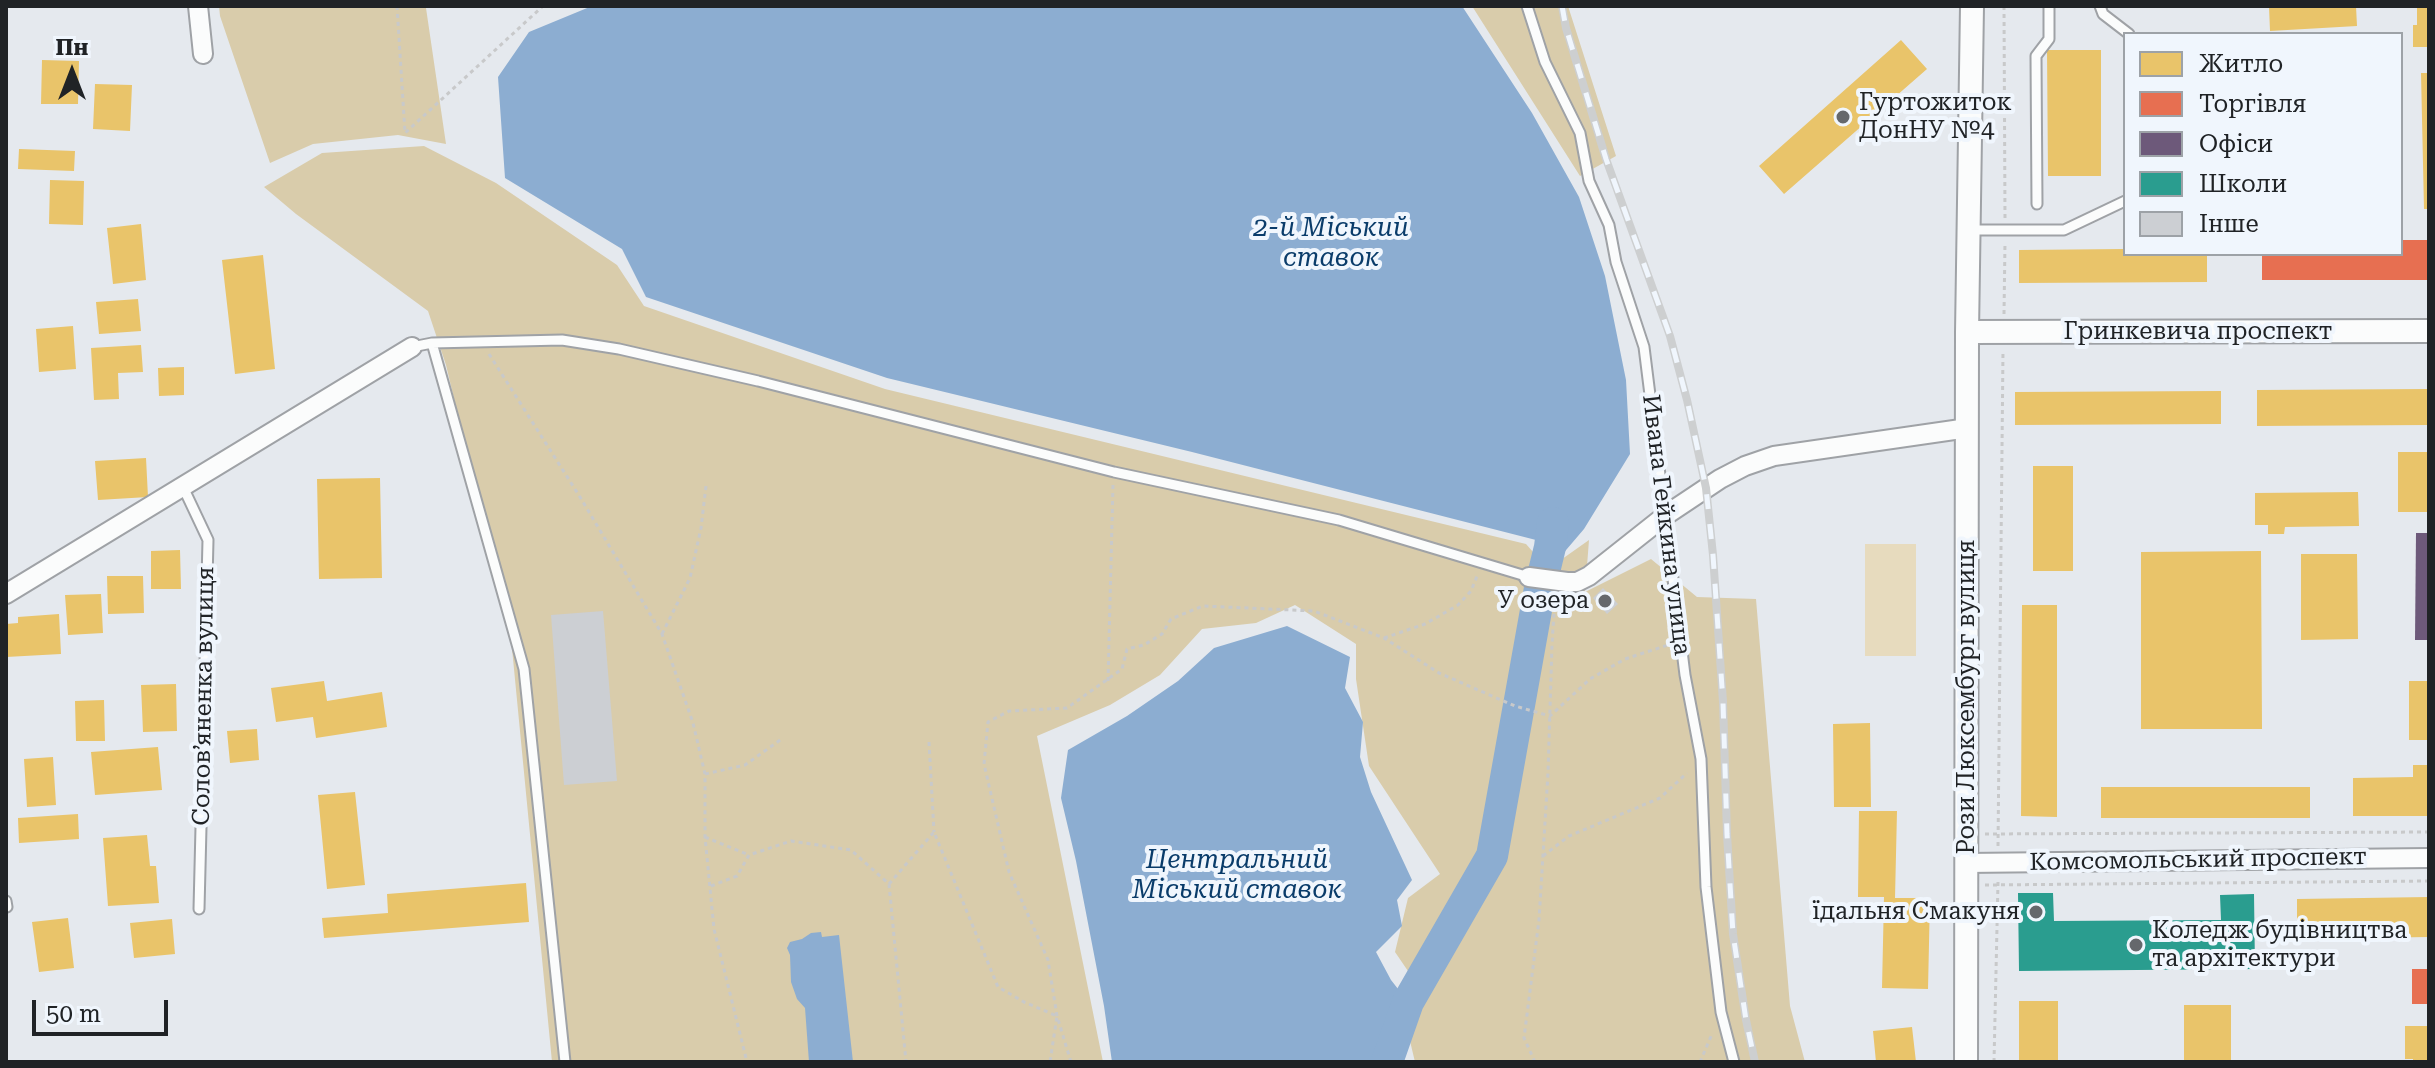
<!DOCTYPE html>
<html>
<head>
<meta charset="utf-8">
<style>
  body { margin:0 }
  #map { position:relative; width:2435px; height:1068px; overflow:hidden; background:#e5e9ee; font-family:"Roboto Serif",serif }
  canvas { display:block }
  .frame { position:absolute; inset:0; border:8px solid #202326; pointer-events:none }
  .legend { position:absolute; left:2123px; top:32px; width:280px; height:224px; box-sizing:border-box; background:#f0f6fd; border:2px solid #9da2a7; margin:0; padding:10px 14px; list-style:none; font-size:24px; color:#202326 }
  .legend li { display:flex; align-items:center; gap:16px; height:40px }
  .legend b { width:40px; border:2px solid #9da2a7 }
  .north { position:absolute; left:32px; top:32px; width:80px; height:80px; -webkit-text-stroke:6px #f0f6fd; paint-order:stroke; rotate:0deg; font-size:22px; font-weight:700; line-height:32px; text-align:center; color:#202326 }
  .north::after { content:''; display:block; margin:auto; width:28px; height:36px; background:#202326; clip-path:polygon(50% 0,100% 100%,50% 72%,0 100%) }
  .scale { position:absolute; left:32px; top:1000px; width:136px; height:36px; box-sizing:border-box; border:4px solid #202326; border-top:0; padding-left:10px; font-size:24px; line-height:28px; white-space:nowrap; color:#202326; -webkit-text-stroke:6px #f0f6fd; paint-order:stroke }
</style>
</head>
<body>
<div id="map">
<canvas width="2435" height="1068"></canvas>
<div class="frame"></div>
<ul class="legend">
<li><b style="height:22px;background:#e9c46a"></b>Житло</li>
<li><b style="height:22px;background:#e76f51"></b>Торгівля</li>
<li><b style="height:22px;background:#6d597a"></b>Офіси</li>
<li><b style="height:22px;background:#2a9d8f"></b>Школи</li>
<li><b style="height:22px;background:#cccfd3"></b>Інше</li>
</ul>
<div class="north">Пн</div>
<div class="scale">50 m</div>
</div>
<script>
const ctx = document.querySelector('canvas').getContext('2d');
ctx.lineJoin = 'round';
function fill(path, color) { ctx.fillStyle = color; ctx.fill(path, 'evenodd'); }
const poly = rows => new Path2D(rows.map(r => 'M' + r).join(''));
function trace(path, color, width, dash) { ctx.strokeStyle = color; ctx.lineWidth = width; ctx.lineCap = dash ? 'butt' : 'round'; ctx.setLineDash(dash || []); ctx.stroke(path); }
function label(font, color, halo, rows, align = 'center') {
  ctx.font = font + ' "Roboto Serif",serif'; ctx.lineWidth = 8; ctx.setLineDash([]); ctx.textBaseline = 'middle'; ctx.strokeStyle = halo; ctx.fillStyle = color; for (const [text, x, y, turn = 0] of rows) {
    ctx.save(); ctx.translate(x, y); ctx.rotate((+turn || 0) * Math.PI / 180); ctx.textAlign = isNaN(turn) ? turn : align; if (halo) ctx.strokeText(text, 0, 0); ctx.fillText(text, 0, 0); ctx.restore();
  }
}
fill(poly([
  [1865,544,1916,544,1916,656,1865,656]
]), '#e7dbbe');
fill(poly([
  [219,6,434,6,426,8,446,144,398,135,313,144,270,163,220,16],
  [1472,6,1568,6,1616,156,1580,176],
  [424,146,496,183,617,265,644,306,885,389,1526,544,1548,569,1589,540,1585,592,1651,559,1697,597,1756,599,1790,1006,1805,1062,1415,1062,1410,1041,1423,993,1395,952,1408,898,1440,874,1369,766,1356,679,1356,644,1295,605,1256,623,1202,629,1160,675,1110,705,1037,736,1103,1062,552,1062,511,638,446,365,428,311,296,214,264,187,322,153]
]), '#d9ccab');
fill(poly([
  [592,6,1462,6,1532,113,1579,197,1605,276,1626,380,1630,454,1584,529,1555,563,1545,564,1541,557,1536,540,1192,452,887,378,646,297,622,249,505,178,498,77,529,32],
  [1287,626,1350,657,1345,688,1363,722,1360,757,1371,792,1412,880,1397,900,1402,926,1376,952,1391,980,1413,1008,1397,1045,1400,1062,1112,1062,1104,1006,1076,861,1061,798,1068,750,1127,716,1178,681,1214,648],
  [821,932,822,937,839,935,853,1062,809,1062,805,1008,797,999,791,982,790,955,787,948,790,942,802,939,811,933]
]), '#8cadd1');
fill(poly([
  [2269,6,2356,6,2357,26,2270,31],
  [2417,6,2429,6,2429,47,2413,47,2413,25,2417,25],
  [1901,40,1927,69,1784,194,1759,166],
  [2047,50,2101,50,2101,176,2048,176],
  [42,60,79,61,78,104,41,104],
  [2421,73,2429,73,2429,209,2424,209],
  [95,84,132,85,130,131,93,129],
  [19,149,75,151,74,171,18,169],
  [50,180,84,181,83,225,49,224],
  [141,224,146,280,113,284,107,228],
  [2125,249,2125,254,2207,254,2207,282,2019,283,2019,250],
  [263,255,275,369,235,374,222,260],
  [138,299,141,331,99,334,96,302],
  [73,326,76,369,39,372,36,329],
  [141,345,143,372,118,373,119,399,94,400,91,348],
  [184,367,184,395,159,396,158,368],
  [2429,389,2429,425,2257,426,2257,390],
  [2221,391,2221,424,2015,425,2015,392],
  [2398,452,2429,452,2429,512,2398,512],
  [146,458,148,497,98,500,95,461],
  [2033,466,2073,466,2073,571,2033,571],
  [380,478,382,578,319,579,317,479],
  [2358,492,2359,526,2285,527,2284,534,2268,534,2268,525,2255,525,2255,493],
  [180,550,181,589,151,589,151,551],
  [2261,551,2262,729,2141,729,2141,552],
  [2301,554,2357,554,2358,639,2301,640],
  [107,576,143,576,144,613,108,614],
  [101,594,103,633,68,635,65,595],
  [2022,605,2057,605,2057,817,2021,816],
  [59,614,61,654,6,657,6,624,18,623,18,617],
  [324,681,327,701,382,692,387,727,316,738,313,717,276,722,271,688],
  [2409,681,2429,681,2429,740,2409,740],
  [176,684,177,731,143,732,141,685],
  [104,700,105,741,76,741,75,701],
  [1870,723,1871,807,1834,807,1833,724],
  [257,729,259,760,230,763,227,731],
  [158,747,162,790,95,795,91,752],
  [53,757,56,805,27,807,24,759],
  [2413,765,2429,765,2429,816,2353,816,2353,778,2413,777],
  [2101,787,2310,787,2310,818,2101,818],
  [355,792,365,885,327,889,318,795],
  [1859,811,1897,811,1895,898,1930,898,1928,989,1882,988,1884,897,1858,897],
  [78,814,79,839,19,843,18,818],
  [147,835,150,866,156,866,159,903,108,906,103,838],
  [526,883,529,922,324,938,322,918,388,913,387,894],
  [2429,897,2429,937,2297,939,2297,899],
  [68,918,74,968,39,972,32,922],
  [172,919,175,954,134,958,130,923],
  [2019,1001,2058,1001,2058,1062,2019,1062],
  [2184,1005,2231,1005,2231,1062,2184,1062],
  [2405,1026,2429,1026,2429,1062,2413,1062,2413,1059,2405,1059],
  [1912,1027,1916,1062,1876,1062,1873,1031]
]), '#e9c46a');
fill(poly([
  [2401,240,2429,240,2429,280,2262,280,2262,254,2401,254],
  [2412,969,2429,969,2429,1004,2412,1004]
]), '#e76f51');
fill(poly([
  [2416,533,2429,533,2429,640,2415,640]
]), '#6d597a');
fill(poly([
  [2018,893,2053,893,2054,921,2221,920,2220,895,2254,894,2255,969,2019,971]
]), '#2a9d8f');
trace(poly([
  [1387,1062,1408,1002,1492,856,1540,588,1550,547,1553,523]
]), '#8cadd1', 32);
fill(poly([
  [1603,588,1618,604,1607,614,1593,598],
  [603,611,617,781,564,785,551,615]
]), '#cccfd3');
const service = poly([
  [1527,6,1545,62,1580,133,1589,181,1609,225,1616,262,1644,347,1685,675,1701,759,1706,887,1721,1012,1734,1062],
  [2100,6,2103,14,2129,34],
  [2037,204,2036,56,2049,39,2049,6],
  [1971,230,2064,230,2125,201],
  [432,343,524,669,565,1062],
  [412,347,432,343,562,340,619,349,758,381,1114,472,1339,520,1529,577],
  [183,487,208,540,199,909],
  [6,901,7,907]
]);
const minor = poly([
  [198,6,203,54],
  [1529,577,1567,582,1577,582,1589,576,1666,515,1720,479,1745,466,1774,456,1968,428],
  [6,594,412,347],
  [1966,863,2429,858]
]);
const tertiary = poly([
  [1967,332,2429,331],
  [1966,1062,1967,332,1972,6]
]);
trace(service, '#9fa2a6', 13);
trace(minor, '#9fa2a6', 22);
trace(tertiary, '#9fa2a6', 26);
trace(poly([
  [397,6,405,133,543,6],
  [2004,6,2005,218],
  [2004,314,2005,242],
  [489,354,580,497,662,634,693,723,705,774,705,837,714,929,747,1062],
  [662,634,690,578,701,528,706,486],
  [1384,638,1425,624,1458,605,1471,591,1477,576],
  [1108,681,1113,484],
  [929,742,934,832],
  [705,774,745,765,783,738],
  [1985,834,2429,832],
  [705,837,749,855],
  [1998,846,2003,350],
  [1543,856,1569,836,1660,798,1687,773],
  [889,884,934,832,998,987,1024,1002,1057,1016,1050,1062],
  [1985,885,2429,881],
  [711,886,737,876,749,855,791,841,851,850,889,884,906,1062],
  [1071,1062,1057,1016,1048,960,1009,872,984,764,988,722,1009,711,1067,708,1122,669,1127,649,1144,645,1162,634,1171,619,1203,606,1314,611,1384,638,1439,673,1515,706,1550,716,1590,679,1625,659,1668,645],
  [1535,1062,1524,1038,1539,920,1548,773,1552,644,1555,597],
  [1700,1062,1712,1034],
  [1994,1062,1998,882]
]), '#c8c9ca', 3, [4, 4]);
trace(service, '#fbfcfc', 9);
trace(minor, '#fbfcfc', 18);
trace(tertiary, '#fbfcfc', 22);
const rail = poly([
  [1562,6,1566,28,1606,159,1670,336,1687,400,1706,488,1713,555,1723,702,1727,834,1733,934,1746,1020,1755,1062]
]);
trace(rail, '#cdcfd0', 8);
trace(rail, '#f0f6fd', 5, [15]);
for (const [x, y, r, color] of [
  [1843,117,8,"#65686c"],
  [1605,601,8,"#65686c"],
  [2036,912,8,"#65686c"],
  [2136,945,8,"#65686c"]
]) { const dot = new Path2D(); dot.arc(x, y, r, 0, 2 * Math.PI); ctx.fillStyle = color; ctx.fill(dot); trace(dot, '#f0f6fd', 3); }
label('24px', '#202326', '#f0f6fd', [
  ["Гуртожиток",1859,103],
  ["ДонНУ №4",1859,131],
  ["У озера",1589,601,"right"],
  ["їдальня Смакуня",2020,912,"right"],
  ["Коледж будівництва",2152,931],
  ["та архітектури",2152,959]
], 'left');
label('24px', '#202326', '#f0f6fd', [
  ["Гринкевича проспект",2198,332],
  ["Ивана Гейкина улица",1666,525,83],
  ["Солов’яненка вулиця",204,696,-89],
  ["Рози Люксембург вулиця",1967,697,-90],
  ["Комсомольський проспект",2198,860,-1]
]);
label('italic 26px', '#0a3c6a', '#f0f6fd', [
  ["2-й Міський",1331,228],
  ["ставок",1331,258],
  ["Центральний",1237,860],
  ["Міський ставок",1237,890]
]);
</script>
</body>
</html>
